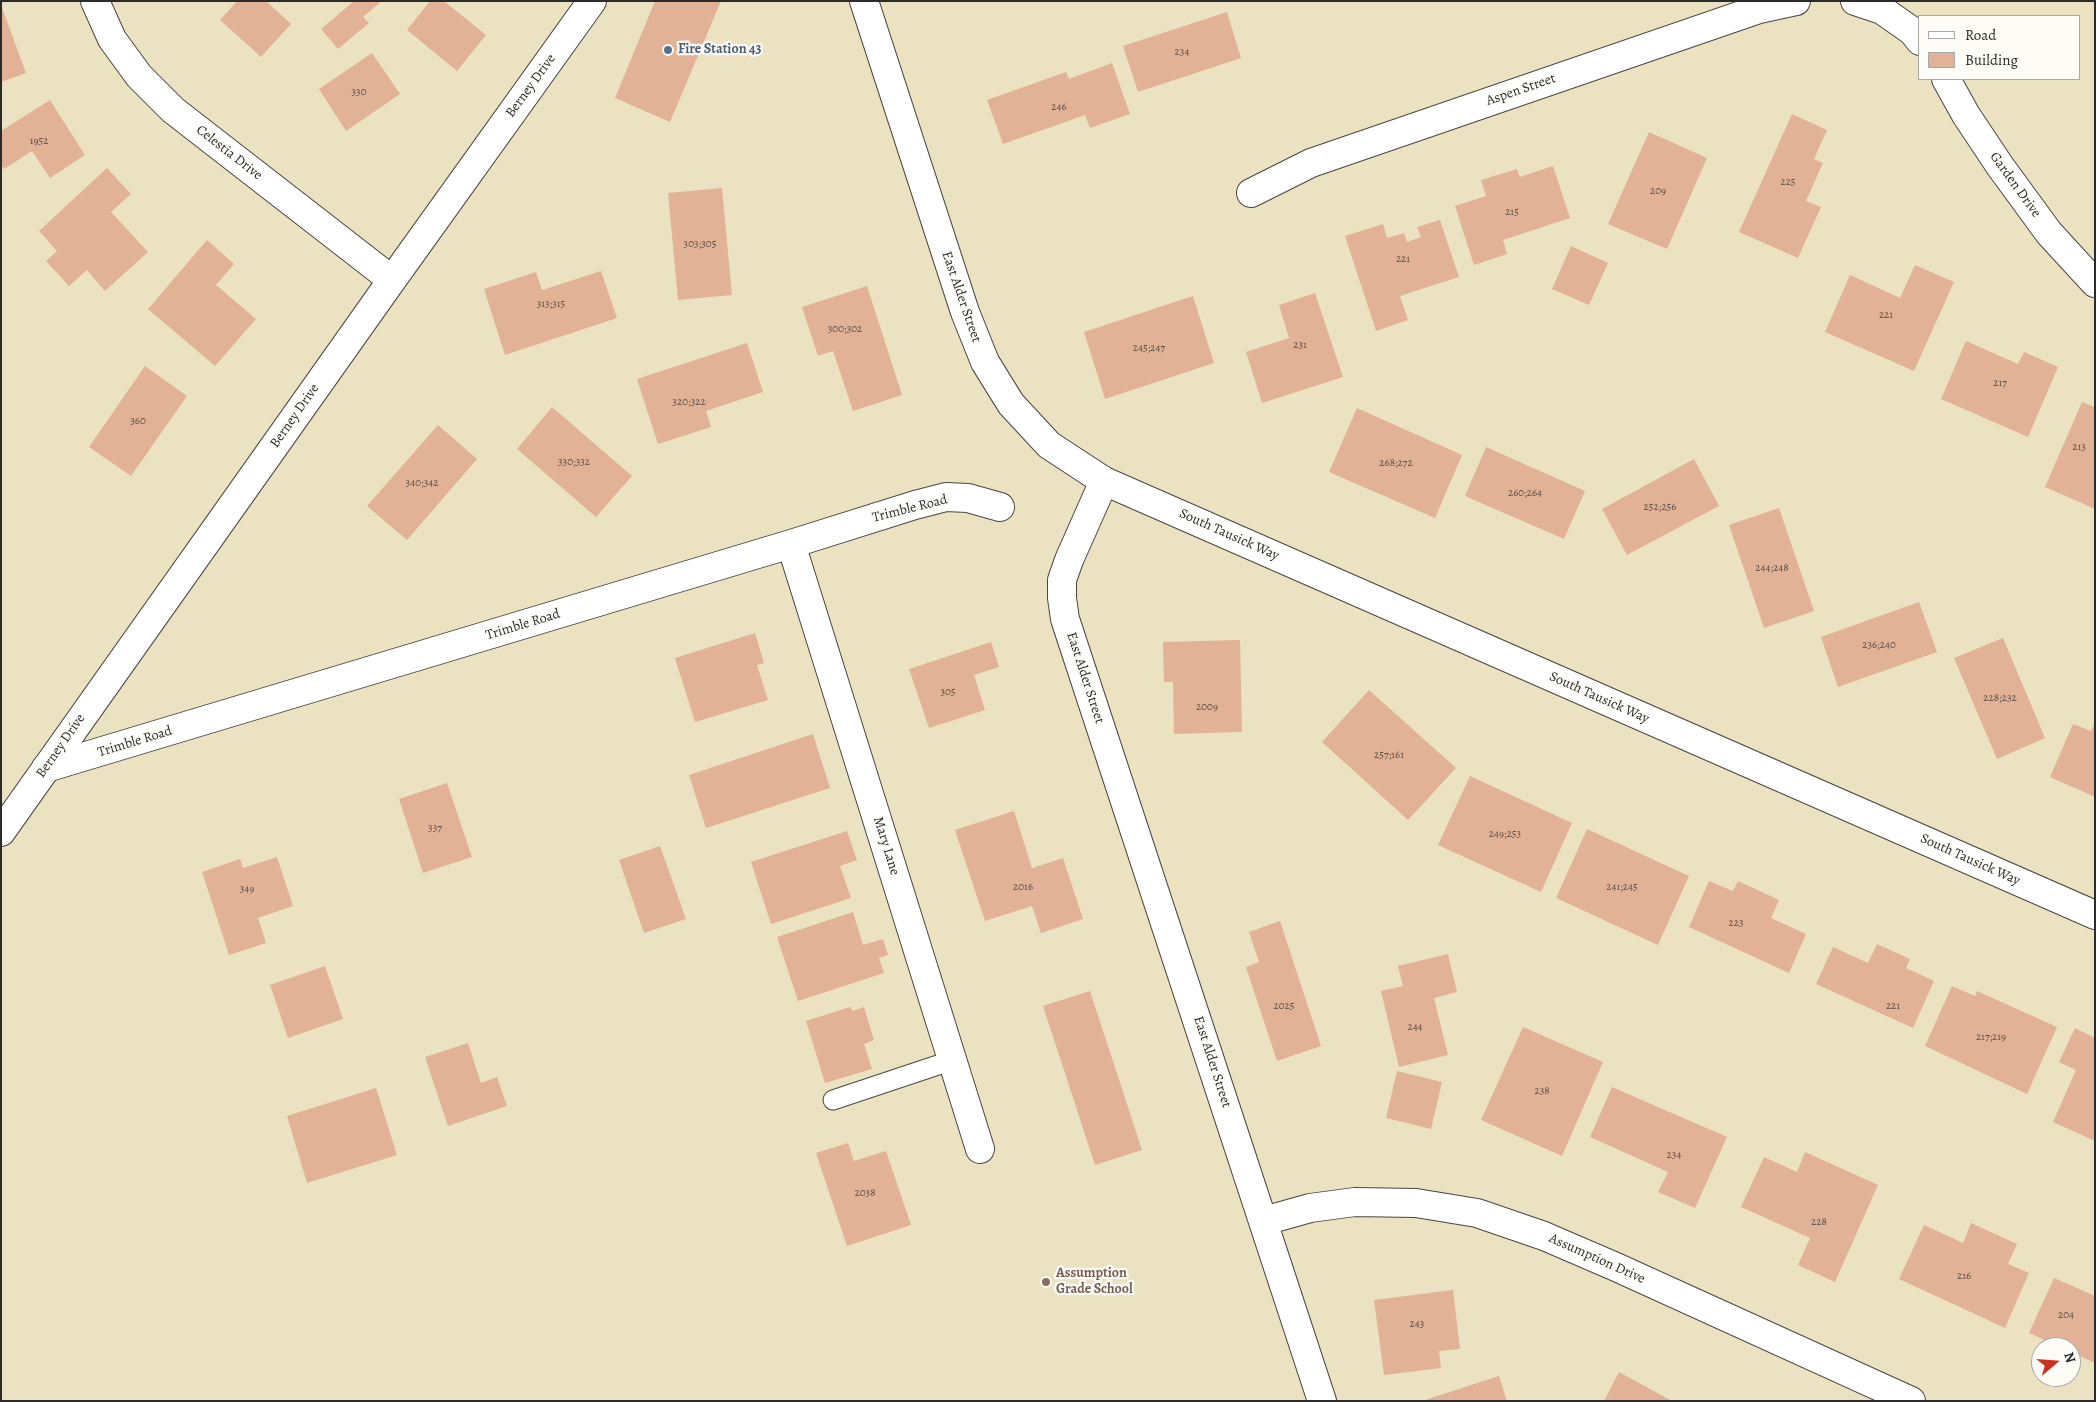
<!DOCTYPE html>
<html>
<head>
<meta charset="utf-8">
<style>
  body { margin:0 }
  #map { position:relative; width:2096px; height:1402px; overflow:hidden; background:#ebe2c1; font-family:Alegreya,serif }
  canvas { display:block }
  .frame { position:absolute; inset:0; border:2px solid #2b2b2b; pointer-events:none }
  .legend { position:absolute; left:1918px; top:15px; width:162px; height:65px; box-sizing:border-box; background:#fdfcf7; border:1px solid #a9a8a5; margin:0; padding:6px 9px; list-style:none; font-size:15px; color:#2b2b2b }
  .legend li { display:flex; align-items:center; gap:10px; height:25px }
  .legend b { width:25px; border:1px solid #a9a8a5 }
  .north { position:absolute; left:2031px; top:1337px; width:50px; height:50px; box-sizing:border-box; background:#fdfcf7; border:1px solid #a9a8a5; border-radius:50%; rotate:72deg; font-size:14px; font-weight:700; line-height:20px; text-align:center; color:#2b2b2b }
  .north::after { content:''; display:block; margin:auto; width:18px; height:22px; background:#c8321e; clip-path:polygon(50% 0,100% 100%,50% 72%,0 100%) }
</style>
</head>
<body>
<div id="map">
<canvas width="2096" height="1402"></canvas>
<div class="frame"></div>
<ul class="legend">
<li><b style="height:6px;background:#fff"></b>Road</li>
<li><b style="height:14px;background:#e1b296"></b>Building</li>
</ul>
<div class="north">N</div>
</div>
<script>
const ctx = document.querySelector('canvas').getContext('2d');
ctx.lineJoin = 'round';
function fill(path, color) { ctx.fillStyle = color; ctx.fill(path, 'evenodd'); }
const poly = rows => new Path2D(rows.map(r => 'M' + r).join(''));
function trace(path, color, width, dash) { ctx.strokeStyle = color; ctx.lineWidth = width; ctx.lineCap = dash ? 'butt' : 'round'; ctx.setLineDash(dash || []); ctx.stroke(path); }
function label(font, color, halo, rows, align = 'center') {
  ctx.font = font + ' Alegreya,serif'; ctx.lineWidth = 4.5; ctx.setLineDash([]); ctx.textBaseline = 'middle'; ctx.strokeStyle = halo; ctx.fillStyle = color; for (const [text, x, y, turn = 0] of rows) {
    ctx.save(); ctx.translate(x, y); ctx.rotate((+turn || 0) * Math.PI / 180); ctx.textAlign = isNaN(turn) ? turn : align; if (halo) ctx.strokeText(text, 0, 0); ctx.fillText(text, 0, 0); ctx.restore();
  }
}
fill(poly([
  [237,1,266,1,291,24,261,57,220,20],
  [354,1,382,1,363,17,369,23,338,49,321,29],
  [430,1,444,1,486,35,457,71,407,30],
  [655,1,721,1,670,122,615,98],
  [1,5,26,73,1,82],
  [1227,12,1241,58,1138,92,1123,46],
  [372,53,400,94,346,131,319,89],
  [1112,63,1130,114,1090,128,1085,115,1003,144,987,100,1066,72,1069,79],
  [50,100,85,155,50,178,32,151,4,169,1,165,1,131],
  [1792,114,1827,130,1814,159,1823,163,1806,201,1821,207,1798,258,1739,232],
  [1649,132,1707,158,1667,249,1608,224],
  [1553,166,1570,218,1503,240,1507,254,1474,265,1455,206,1486,196,1481,180,1517,169,1520,177],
  [107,168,131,194,111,212,148,252,105,291,87,270,69,286,46,261,57,251,39,231],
  [722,188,732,295,678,300,668,193],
  [1440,220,1459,277,1400,296,1408,320,1376,331,1345,236,1383,224,1387,238,1404,233,1407,242,1421,237,1417,227],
  [207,240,234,264,216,285,256,319,215,366,148,309],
  [1571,246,1608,263,1589,305,1552,289],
  [1915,265,1954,282,1914,371,1825,332,1850,275,1900,298],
  [601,271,617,318,505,355,484,289,536,272,542,290],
  [867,286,902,395,853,411,833,351,818,356,802,307],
  [1315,293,1343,377,1262,403,1246,352,1289,338,1279,305],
  [1193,296,1214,363,1105,399,1084,332],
  [1966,341,2018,364,2024,352,2058,367,2028,437,1941,399],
  [747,343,763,392,706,411,711,427,658,444,637,379],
  [145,366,187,396,131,476,89,447],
  [2082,402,2095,407,2095,509,2045,487],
  [552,407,632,476,596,517,517,449],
  [1357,408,1462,455,1435,518,1329,472],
  [438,425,477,459,407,540,367,506],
  [1486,447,1585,491,1564,539,1465,496],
  [1694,459,1719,506,1627,555,1602,509],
  [1779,508,1814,611,1764,628,1729,525],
  [1919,602,1937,652,1838,687,1821,637],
  [755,633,764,663,757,665,768,700,695,722,675,658],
  [2003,638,2045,738,1997,759,1954,658],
  [1240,640,1242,732,1174,734,1173,682,1164,682,1163,642],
  [991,642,999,667,974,675,985,710,929,728,909,669],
  [1369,690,1456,768,1408,820,1322,742],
  [2095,722,2095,797,2050,777,2073,724,2091,731],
  [813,734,830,788,706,828,689,775],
  [1470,776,1572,823,1541,892,1438,845],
  [447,783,472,857,423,873,399,799],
  [1014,811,1032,868,1063,858,1083,919,1041,933,1032,906,985,921,955,830],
  [1587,829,1689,876,1658,945,1556,898],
  [847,831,857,860,840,866,851,898,771,924,751,862],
  [660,846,686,919,644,933,619,860],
  [277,857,293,906,258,918,266,943,229,955,202,872,240,859,243,868],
  [1709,881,1733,891,1738,881,1779,900,1771,918,1806,934,1789,973,1689,927],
  [853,912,863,945,883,939,888,955,879,958,884,973,798,1001,777,937],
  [1280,921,1321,1046,1277,1061,1246,967,1259,962,1249,932],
  [1877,944,1910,959,1906,968,1934,981,1913,1028,1816,984,1833,947,1868,963],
  [1448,954,1457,992,1434,998,1448,1055,1399,1067,1381,991,1403,986,1398,966],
  [325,966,343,1019,288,1038,270,985],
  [1952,986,1975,996,1977,991,2057,1027,2027,1094,1925,1046],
  [1090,991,1142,1150,1095,1165,1043,1006],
  [850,1007,853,1011,864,1007,874,1040,864,1044,872,1069,825,1083,806,1021],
  [1523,1027,1603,1062,1562,1156,1481,1120],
  [2075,1028,2095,1038,2095,1141,2053,1122,2076,1070,2059,1062],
  [468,1043,481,1083,497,1077,507,1106,448,1126,425,1057],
  [1397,1071,1442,1082,1431,1129,1386,1118],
  [1612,1087,1727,1137,1695,1208,1658,1192,1668,1172,1590,1137],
  [376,1088,397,1155,307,1183,287,1116],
  [848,1143,854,1161,886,1151,911,1225,847,1246,816,1153],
  [1805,1152,1878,1185,1835,1282,1798,1265,1810,1238,1741,1207,1764,1157,1797,1172],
  [1971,1223,2017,1244,2008,1264,2029,1273,2005,1328,1899,1279,1924,1225,1963,1243],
  [2054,1278,2095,1296,2095,1363,2071,1352,2071,1347,2060,1347,2029,1333],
  [1453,1290,1460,1349,1439,1351,1441,1368,1384,1375,1374,1300],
  [1619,1372,1672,1401,1604,1401],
  [1499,1376,1507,1401,1425,1401,1425,1400]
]), '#e1b296');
const lane = poly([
  [833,1100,953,1060]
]);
const street = poly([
  [95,1,112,39,139,76,173,110,392,280],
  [1855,1,1882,10,1912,31,1920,41],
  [1946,79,1966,115,2000,166,2049,233,2095,283],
  [1251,193,1311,163,1759,9,1796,1],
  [1104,481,1069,560,1062,580,1062,598,1065,619,1322,1401],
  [791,544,980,1149],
  [46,768,791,544,915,505,946,497,968,498,1000,507],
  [1264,1221,1310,1208,1355,1202,1416,1203,1477,1213,1544,1236,1616,1267,1911,1401]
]);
const secondary = poly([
  [864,1,965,312,985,362,1011,404,1049,445,1104,481,2095,915],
  [1,832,392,280,592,1]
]);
trace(lane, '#484642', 21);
trace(street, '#484642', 30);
trace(secondary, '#484642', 30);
trace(lane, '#fff', 19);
trace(street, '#fff', 28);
trace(secondary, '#fff', 28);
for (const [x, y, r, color] of [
  [668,50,5,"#5c6f8a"],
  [1046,1282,5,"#8d6e63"]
]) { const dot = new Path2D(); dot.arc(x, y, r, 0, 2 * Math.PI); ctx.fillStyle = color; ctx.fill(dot); trace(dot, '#fdfcf7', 2); }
label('11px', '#584d46', null, [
  ["234",1182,52],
  ["330",359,92],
  ["246",1059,107],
  ["1952",39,141],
  ["225",1788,182],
  ["209",1658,191],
  ["215",1512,212],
  ["303;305",700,244],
  ["221",1403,259],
  ["313;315",551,304],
  ["221",1886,315],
  ["300;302",845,329],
  ["231",1300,345],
  ["245;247",1149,348],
  ["217",2000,383],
  ["320;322",689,402],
  ["360",138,421],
  ["213",2079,447],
  ["330;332",574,462],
  ["268;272",1396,463],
  ["340;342",422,483],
  ["260;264",1525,493],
  ["252;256",1660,507],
  ["244;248",1772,568],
  ["236;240",1879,645],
  ["305",948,692],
  ["228;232",2000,698],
  ["2009",1207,707],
  ["257;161",1389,755],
  ["337",435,828],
  ["249;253",1505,834],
  ["2016",1023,887],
  ["241;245",1622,887],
  ["349",247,889],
  ["223",1736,923],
  ["2025",1284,1006],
  ["221",1893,1006],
  ["244",1415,1027],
  ["217;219",1991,1037],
  ["238",1542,1091],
  ["234",1674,1155],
  ["2038",865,1193],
  ["228",1819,1222],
  ["216",1964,1276],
  ["204",2066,1315],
  ["243",1417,1324]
]);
label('bold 14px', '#4e5e75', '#fdfcf7', [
  ["Fire Station 43",678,50]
], 'left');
label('14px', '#2b2b2b', '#fdfcf7', [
  ["Berney Drive",531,86,-54],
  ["Aspen Street",1521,90,-19],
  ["Celestia Drive",229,153,38],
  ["Garden Drive",2015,185,54],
  ["East Alder Street",961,297,71],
  ["Berney Drive",295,416,-55],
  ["Trimble Road",910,509,-14],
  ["South Tausick Way",1229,535,24],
  ["Trimble Road",523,625,-17],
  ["East Alder Street",1085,678,72],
  ["South Tausick Way",1599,698,24],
  ["Trimble Road",135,742,-17],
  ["Berney Drive",61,746,-55],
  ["Mary Lane",886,846,73],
  ["South Tausick Way",1970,860,24],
  ["East Alder Street",1212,1062,72],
  ["Assumption Drive",1597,1259,24]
]);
label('bold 14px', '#785e54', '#fdfcf7', [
  ["Assumption",1056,1274],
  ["Grade School",1056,1290]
], 'left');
</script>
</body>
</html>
